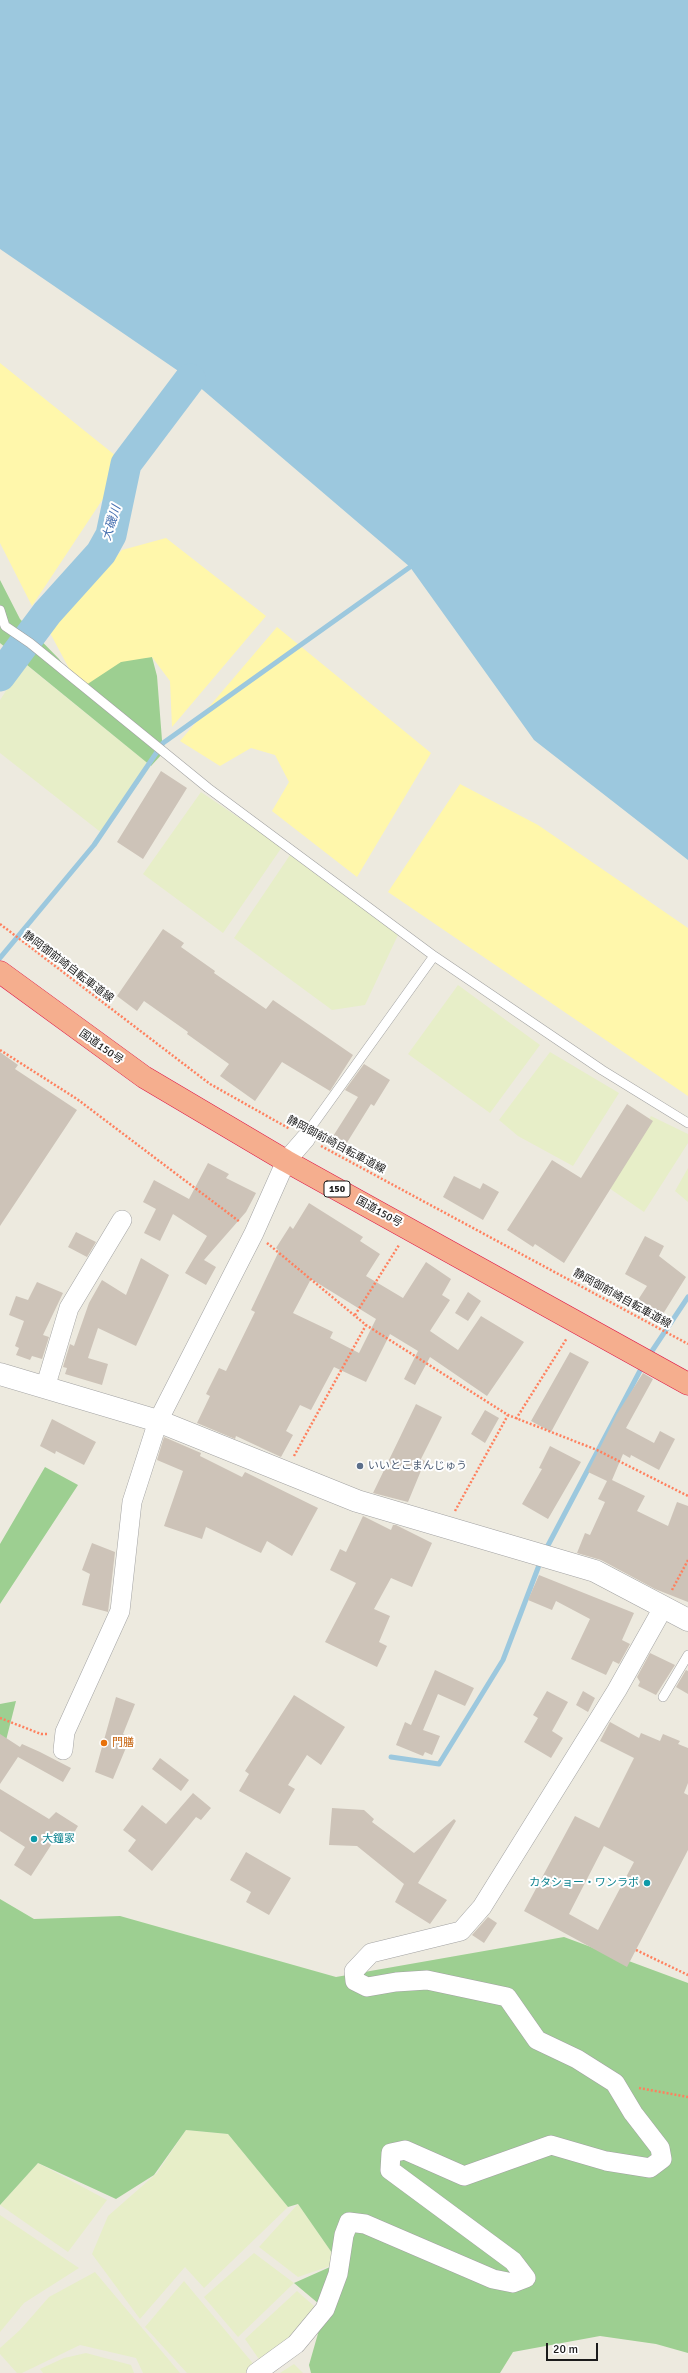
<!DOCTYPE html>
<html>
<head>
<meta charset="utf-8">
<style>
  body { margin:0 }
  #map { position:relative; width:688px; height:2373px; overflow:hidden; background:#edeadf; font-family:Signika,sans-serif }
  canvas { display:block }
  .scale { position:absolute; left:546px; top:2343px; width:52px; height:18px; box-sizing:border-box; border:2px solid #1b1b1b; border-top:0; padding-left:5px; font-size:12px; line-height:14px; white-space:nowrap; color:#1b1b1b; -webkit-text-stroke:3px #fff; paint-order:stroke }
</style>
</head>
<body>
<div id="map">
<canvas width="688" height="2373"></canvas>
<div class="scale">20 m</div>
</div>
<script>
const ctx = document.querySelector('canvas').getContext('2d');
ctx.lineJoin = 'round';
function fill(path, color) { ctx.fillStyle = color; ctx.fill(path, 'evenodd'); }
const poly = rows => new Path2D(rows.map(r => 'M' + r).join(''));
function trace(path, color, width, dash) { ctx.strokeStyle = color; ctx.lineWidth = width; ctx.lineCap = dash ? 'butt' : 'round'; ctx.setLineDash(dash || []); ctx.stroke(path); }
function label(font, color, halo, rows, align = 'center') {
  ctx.font = font + ' Signika,"Noto Sans JP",sans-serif'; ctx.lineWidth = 4; ctx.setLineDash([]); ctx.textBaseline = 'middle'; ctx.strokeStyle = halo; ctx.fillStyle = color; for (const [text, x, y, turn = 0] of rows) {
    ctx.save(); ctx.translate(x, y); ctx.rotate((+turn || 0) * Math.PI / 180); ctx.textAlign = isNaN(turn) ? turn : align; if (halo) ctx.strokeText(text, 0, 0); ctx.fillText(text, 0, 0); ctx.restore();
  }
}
fill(poly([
  [24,663,151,766,103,834,0,753,0,700],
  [201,792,282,847,223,933,143,874],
  [290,855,398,935,365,1005,332,1010,234,938],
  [458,985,540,1045,490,1113,408,1054],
  [550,1052,619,1093,573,1166,518,1136,499,1120],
  [651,1116,688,1134,688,1143,644,1212,609,1188],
  [688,1168,688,1202,675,1191],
  [186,2130,228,2134,288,2207,204,2288,185,2267,140,2319,92,2254,108,2216,157,2173],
  [38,2163,107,2200,68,2252,0,2205],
  [298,2204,339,2263,298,2277,259,2247],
  [0,2215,79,2268,24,2303,0,2332],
  [254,2253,294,2283,238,2337,204,2297],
  [95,2272,180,2373,143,2373,136,2358,80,2345,22,2373,17,2373,0,2354,0,2348,20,2330,49,2297],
  [184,2281,261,2373,187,2373,145,2327],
  [297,2291,322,2313,263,2365,245,2339],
  [86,2353,131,2365,134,2373,43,2373,40,2369,64,2358],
  [294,2364,303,2373,280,2373]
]), '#e7eec8');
fill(poly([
  [0,580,20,619,59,659,80,689,108,667,130,658,152,657,157,676,163,753,151,766,0,643],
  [45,1467,78,1485,0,1604,0,1544],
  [16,1701,0,1764,0,1704],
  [0,1899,34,1919,120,1916,336,1977,564,1937,688,1983,688,2353,656,2344,600,2336,513,2352,500,2373,311,2373,309,2365,325,2309,294,2283,339,2263,298,2204,288,2207,228,2134,186,2130,154,2175,116,2199,38,2163,0,2205]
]), '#9dcf91');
fill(poly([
  [0,363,126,464,32,606,0,543],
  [166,538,266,616,172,727,170,681,152,657,121,662,80,689,49,631,122,550],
  [277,627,431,753,357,877,272,811,289,782,275,755,251,748,220,766,180,741],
  [460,784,538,825,688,928,688,1096,388,892]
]), '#fff7ab');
fill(poly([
  [0,0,688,0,688,860,534,740,410,567,190,379,0,249]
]), '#9cc8de');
trace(poly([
  [0,958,94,845,163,743,410,567],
  [648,1357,688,1297],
  [545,1551,643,1365],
  [391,1757,439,1764,503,1660,541,1560]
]), '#9cc8de', 5);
trace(poly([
  [0,676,47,613,101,553,111,535,126,464,190,379]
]), '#9cc8de', 31);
fill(poly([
  [161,771,187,788,143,859,117,842],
  [163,929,184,943,181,947,215,971,214,973,266,1009,273,1000,353,1055,330,1091,282,1062,255,1101,220,1076,229,1064,187,1034,188,1032,144,1001,137,1011,117,996],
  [0,1052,18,1065,15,1069,77,1110,0,1226],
  [364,1064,390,1080,374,1106,371,1104,343,1149,330,1141,358,1097,345,1090],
  [627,1104,653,1121,564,1263,535,1244,533,1247,507,1230,552,1160,581,1178],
  [208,1163,229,1174,226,1178,256,1193,246,1212,204,1260,216,1267,206,1285,185,1273,207,1236,173,1214,160,1241,144,1233,156,1209,143,1202,154,1180,189,1199],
  [454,1176,480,1189,483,1183,499,1192,483,1220,443,1197],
  [309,1203,363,1237,360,1241,380,1254,366,1276,403,1298,426,1262,451,1279,442,1295,450,1300,430,1331,458,1350,481,1316,524,1342,487,1396,430,1357,415,1385,404,1379,418,1351,390,1334,366,1382,334,1367,311,1410,300,1405,286,1431,293,1435,281,1457,236,1436,235,1439,197,1423,210,1396,206,1394,219,1368,226,1371,255,1312,251,1310,279,1251,276,1248,290,1226,293,1229],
  [311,1279,376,1319,359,1353,330,1338,333,1332,293,1313],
  [76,1232,96,1242,87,1257,68,1247],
  [645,1236,664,1246,659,1256,686,1277,658,1322,634,1306,647,1286,625,1274],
  [141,1258,169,1275,136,1346,98,1328,88,1358,108,1364,102,1385,65,1374,67,1368,63,1367,70,1344,74,1346,89,1303,102,1280,126,1295],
  [37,1282,63,1293,43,1335,49,1337,42,1359,32,1356,30,1360,16,1355,19,1348,15,1346,24,1321,9,1315,16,1296,28,1300],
  [468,1292,481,1301,468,1321,455,1313],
  [570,1352,589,1362,551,1432,531,1421],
  [643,1373,653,1379,626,1428,654,1443,660,1431,675,1439,659,1470,631,1455,630,1458,623,1454,612,1480,645,1496,637,1511,668,1526,677,1502,688,1506,688,1602,655,1589,601,1560,577,1553,585,1533,590,1535,605,1502,598,1499,607,1481,588,1472,617,1414],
  [416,1404,442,1417,421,1459,425,1461,408,1502,373,1493],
  [485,1410,499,1418,485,1443,471,1434],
  [52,1419,96,1442,84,1465,56,1451,55,1454,40,1446],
  [164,1437,201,1453,200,1456,242,1477,245,1472,318,1508,292,1556,267,1541,261,1553,206,1527,202,1539,164,1526,183,1471,157,1460],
  [550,1446,581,1462,548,1519,522,1504,542,1469,539,1468],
  [363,1516,391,1530,393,1525,396,1525,432,1543,412,1587,391,1578,374,1609,390,1616,379,1642,387,1646,377,1667,325,1642,356,1583,330,1570,340,1549,346,1552],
  [92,1543,115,1552,108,1612,82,1605,90,1574,82,1570],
  [539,1575,634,1613,622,1640,630,1644,619,1664,613,1661,606,1675,571,1659,590,1619,556,1601,552,1610,528,1600],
  [650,1653,675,1665,656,1695,638,1686,640,1682,637,1677],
  [435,1670,474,1688,465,1706,438,1694,423,1730,440,1736,432,1755,425,1752,423,1756,396,1745,405,1722,411,1725],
  [686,1670,688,1671,688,1694,676,1687],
  [547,1691,568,1702,552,1731,563,1738,551,1758,524,1742,538,1718,533,1715],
  [583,1691,595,1698,588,1712,576,1705],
  [294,1695,345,1727,321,1765,307,1755,288,1785,295,1789,280,1814,239,1791,249,1774,245,1771],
  [116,1697,135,1704,123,1734,130,1738,113,1779,95,1772],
  [610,1722,639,1738,641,1733,660,1741,663,1734,680,1741,678,1744,688,1748,688,1783,684,1793,688,1795,688,1850,627,1967,524,1911,575,1816,599,1828,634,1758,600,1741],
  [604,1846,634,1862,598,1930,569,1914],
  [0,1734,20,1747,22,1744,40,1752,71,1768,63,1782,18,1757,0,1784],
  [160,1758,189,1780,181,1791,152,1769],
  [0,1789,49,1819,56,1812,78,1826,68,1843,57,1836,31,1876,14,1865,25,1847,0,1831],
  [193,1793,211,1808,201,1820,196,1817,152,1871,128,1851,136,1840,123,1830,142,1805,166,1824],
  [332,1808,364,1810,374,1819,372,1822,414,1853,454,1819,456,1821,418,1883,447,1900,430,1924,395,1902,404,1884,357,1846,329,1845],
  [246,1852,291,1878,269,1915,246,1902,251,1892,230,1880],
  [488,1917,497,1923,484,1943,472,1935]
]), '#cdc3b8');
const service = poly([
  [0,610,5,626,30,643,208,788,434,956,304,1137],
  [434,956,602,1070,688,1123],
  [663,1697,688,1655]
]);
const minor = poly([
  [45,1388,69,1308,122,1220],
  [63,1750,65,1732,120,1611,132,1502,158,1421,254,1233,286,1161,306,1138],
  [256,2373,296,2344,325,2309,338,2274,344,2235,349,2222,365,2224,493,2279,513,2283,526,2278,513,2261,390,2170,391,2153,405,2150,464,2176,551,2145,606,2161,650,2168,662,2159,660,2148,633,2113,615,2083,577,2059,537,2040,507,1997,427,1980,396,1982,367,1987,355,1981,354,1971,371,1953,461,1931,482,1907,617,1690,663,1608]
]);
const tertiary = poly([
  [0,1374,158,1421,357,1501,595,1571,688,1620]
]);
const trunk = poly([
  [0,972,144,1077,286,1161,688,1384]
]);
trace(service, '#a2a2a2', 10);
trace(minor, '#a2a2a2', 20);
trace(tertiary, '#a2a2a2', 23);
trace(trunk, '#de1948', 23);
trace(poly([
  [0,924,210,1084,290,1129],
  [0,1050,77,1099,240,1222],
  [321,1146,688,1344],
  [267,1243,366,1325,508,1415,597,1450,688,1496],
  [355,1315,399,1245],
  [516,1419,567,1338],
  [294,1456,366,1325],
  [455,1511,508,1415],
  [672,1590,688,1560],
  [0,1718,41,1734,48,1734],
  [636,1950,688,1975],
  [639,2088,688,2097]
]), '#ff805e', 2.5, [2, 2]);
trace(service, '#fff', 9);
trace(minor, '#fff', 19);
trace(tertiary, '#fff', 22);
trace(trunk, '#f5ae8e', 22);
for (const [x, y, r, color] of [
  [360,1466,4,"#5c6f8a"],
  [104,1743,4,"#e8710a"],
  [34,1839,4,"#0f9aa8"],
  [647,1883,4,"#0f9aa8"]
]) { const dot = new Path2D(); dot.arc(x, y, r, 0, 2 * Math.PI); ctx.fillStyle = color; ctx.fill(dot); trace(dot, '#fff', 1.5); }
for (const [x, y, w] of [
  [337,1189,26]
]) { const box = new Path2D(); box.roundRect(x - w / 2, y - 8, w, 16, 3); ctx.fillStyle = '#fff'; ctx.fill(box); trace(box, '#1b1b1b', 1); }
label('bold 10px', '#1b1b1b', null, [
  ["150",337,1189]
]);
label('11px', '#1b1b1b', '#fff', [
  ["静岡御前崎自転車道線",68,967,37],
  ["国道150号",101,1047,35],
  ["静岡御前崎自転車道線",336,1145,28],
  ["国道150号",379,1212,29],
  ["静岡御前崎自転車道線",622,1299,29]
]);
label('11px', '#4e5e75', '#fff', [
  ["いいとこまんじゅう",368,1466]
], 'left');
label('11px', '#c56008', '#fff', [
  ["門膳",112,1743]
], 'left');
label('11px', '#0d838f', '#fff', [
  ["大鐘家",42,1839],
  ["カタショー・ワンラボ",639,1883,"right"]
], 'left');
label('italic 12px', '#436dae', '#fff', [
  ["大磯川",112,523,-73]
]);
</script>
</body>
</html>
